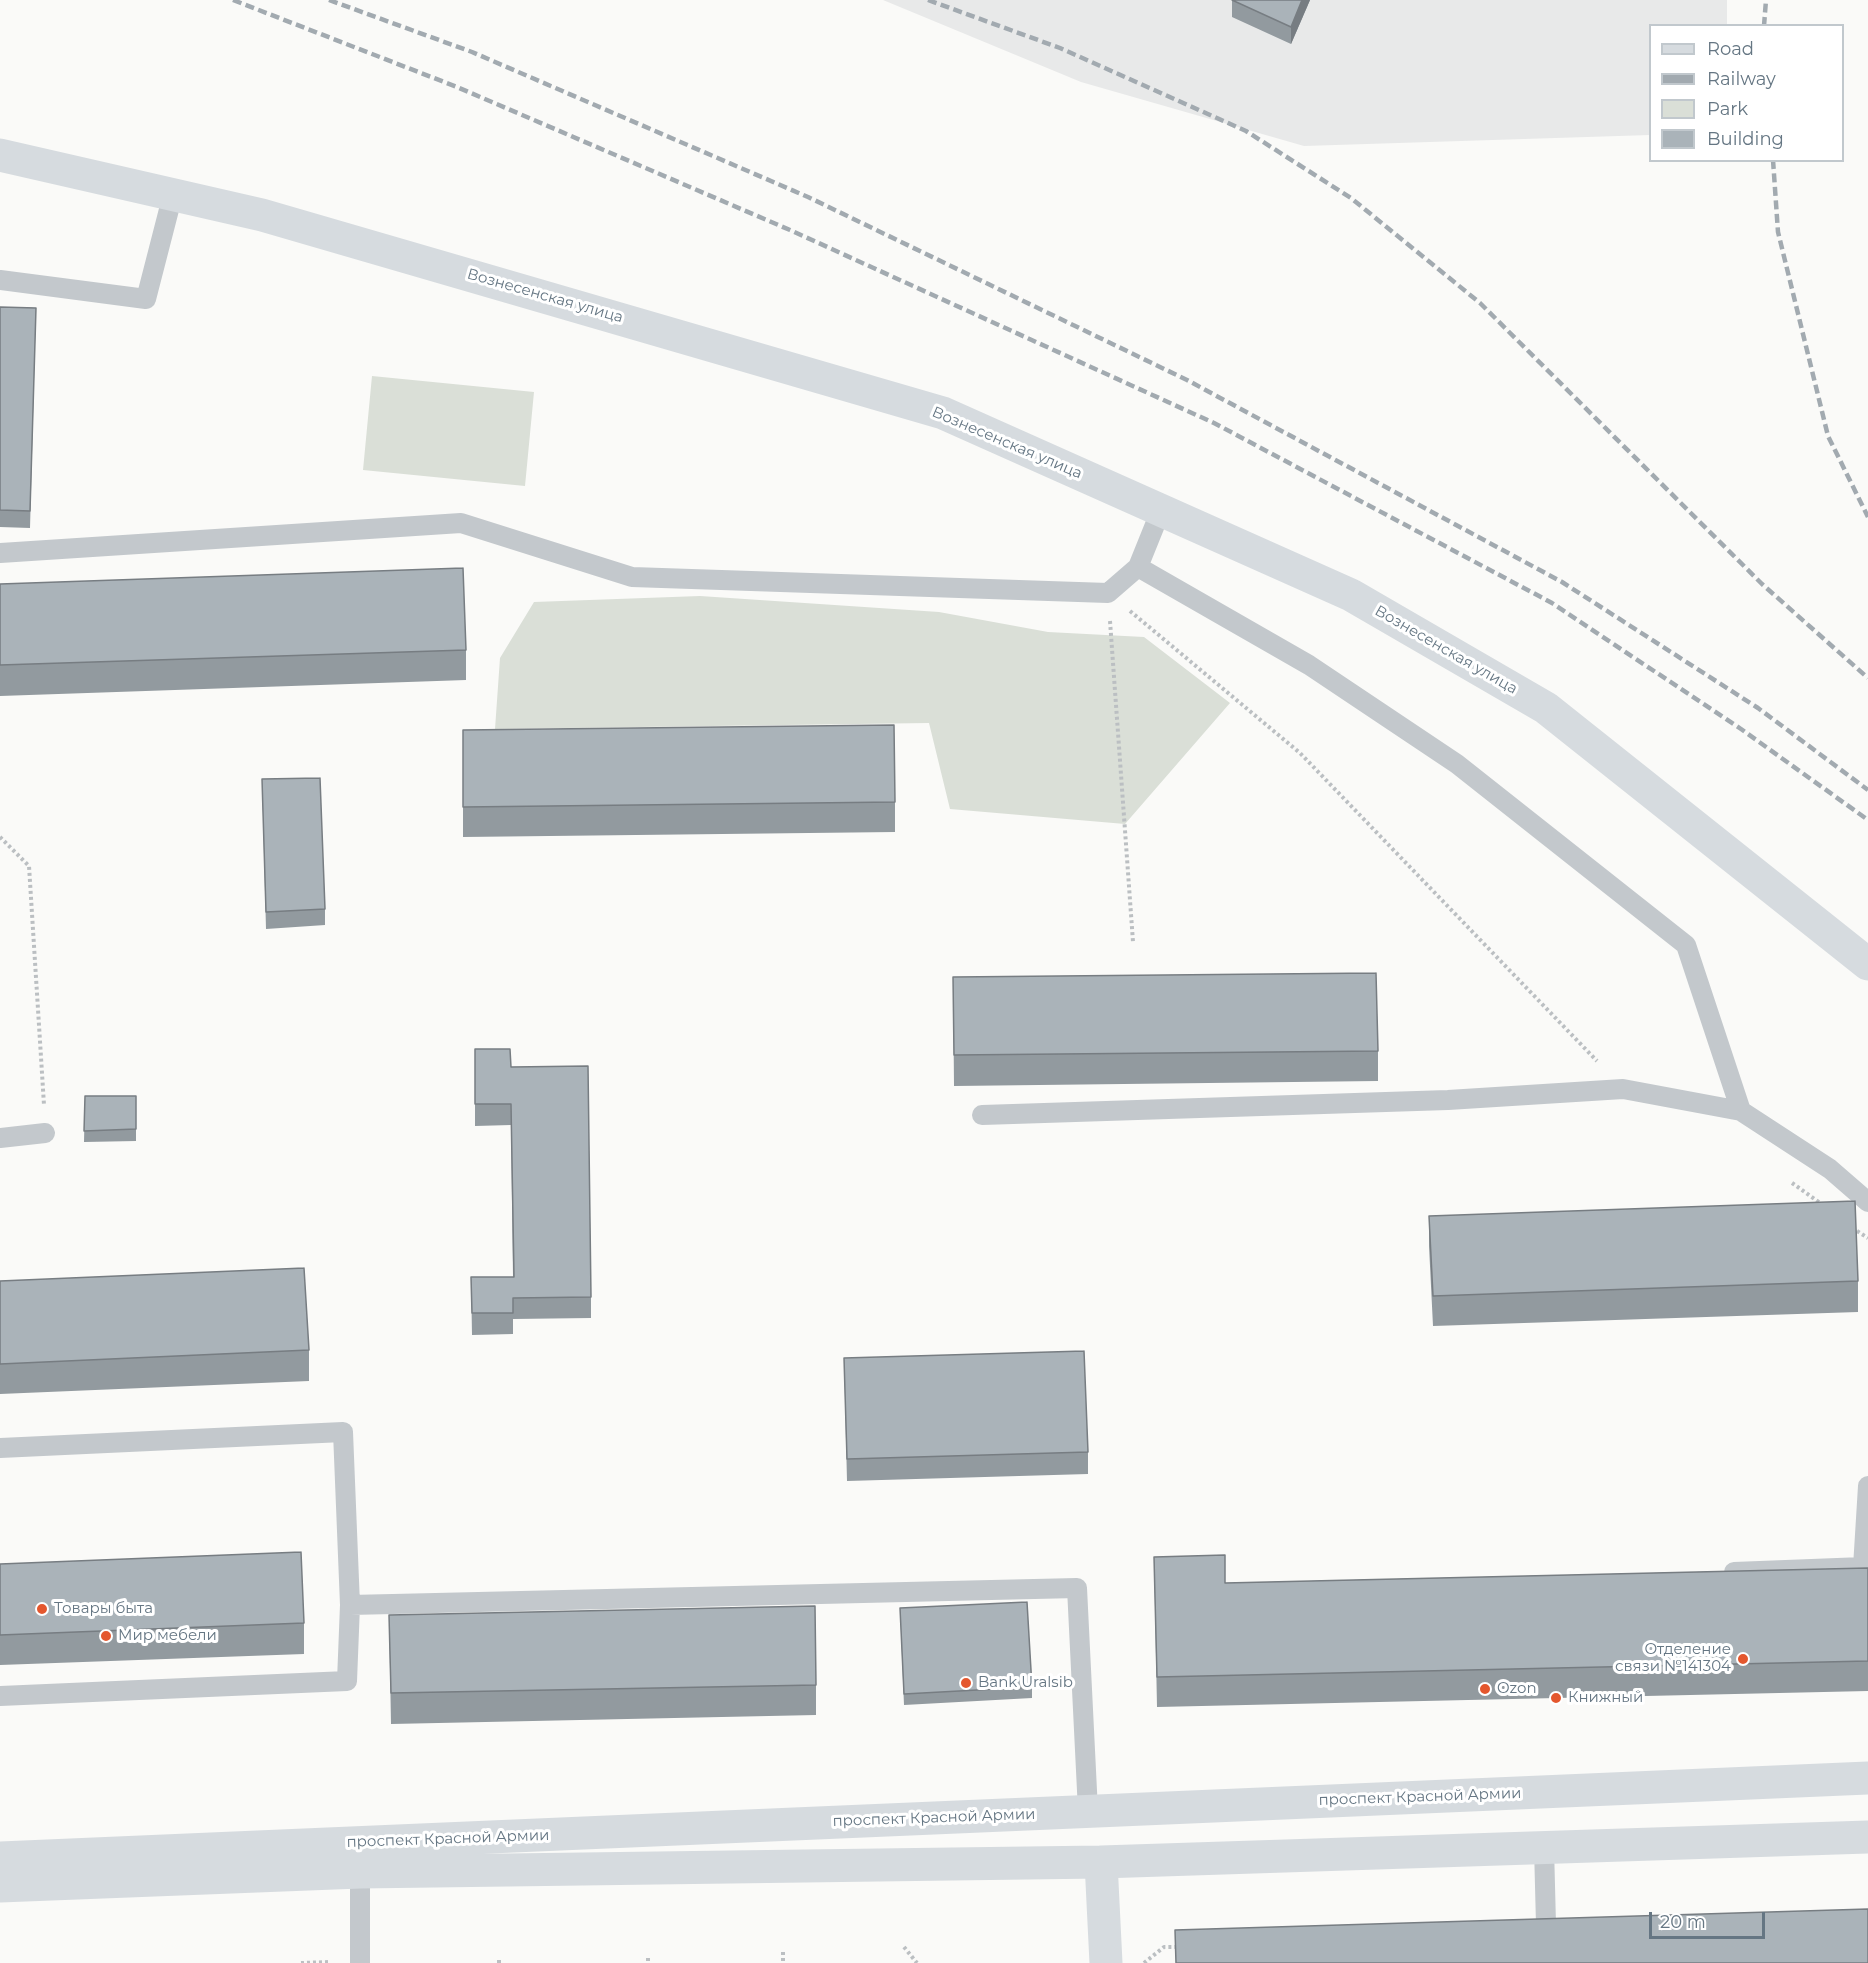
<!DOCTYPE html>
<html>
<head>
<meta charset="utf-8">
<style>
  body { margin:0 }
  #map { position:relative; width:1868px; height:1963px; overflow:hidden; background:#fafaf8; font-family:Montserrat,sans-serif }
  canvas { display:block }
  .legend { position:absolute; left:1649px; top:24px; width:195px; height:138px; box-sizing:border-box; background:#fff; border:2px solid #c1c8cd; margin:0; padding:8px 10px; list-style:none; font-size:18px; color:#657683 }
  .legend li { display:flex; align-items:center; gap:12px; height:30px }
  .legend b { width:30px; border:2px solid #c1c8cd }
  .scale { position:absolute; left:1649px; top:1912px; width:116px; height:27px; box-sizing:border-box; border:3px solid #657683; border-top:0; padding-left:8px; font-size:18px; line-height:21px; white-space:nowrap; color:#657683; -webkit-text-stroke:4px #fff; paint-order:stroke }
</style>
</head>
<body>
<div id="map">
<canvas width="1868" height="1963"></canvas>
<ul class="legend">
<li><b style="height:8px;background:#d6dbdf"></b>Road</li>
<li><b style="height:8px;background:#a2aab0"></b>Railway</li>
<li><b style="height:16px;background:#dadfd7"></b>Park</li>
<li><b style="height:16px;background:#aab3b9"></b>Building</li>
</ul>
<div class="scale">20 m</div>
</div>
<script>
const ctx = document.querySelector('canvas').getContext('2d');
ctx.lineJoin = 'round';
function fill(path, color) { ctx.fillStyle = color; ctx.fill(path, 'evenodd'); }
const poly = rows => new Path2D(rows.map(r => 'M' + r).join(''));
function trace(path, color, width, dash) { ctx.strokeStyle = color; ctx.lineWidth = width; ctx.lineCap = dash ? 'butt' : 'round'; ctx.setLineDash(dash || []); ctx.stroke(path); }
function label(font, color, halo, rows, align = 'center') {
  ctx.font = font + ' Montserrat,sans-serif'; ctx.lineWidth = 6; ctx.setLineDash([]); ctx.textBaseline = 'middle'; ctx.strokeStyle = halo; ctx.fillStyle = color; for (const [text, x, y, turn = 0] of rows) {
    ctx.save(); ctx.translate(x, y); ctx.rotate((+turn || 0) * Math.PI / 180); ctx.textAlign = isNaN(turn) ? turn : align; if (halo) ctx.strokeText(text, 0, 0); ctx.fillText(text, 0, 0); ctx.restore();
  }
}
fill(poly([
  [883,0,1727,0,1727,25,1650,26,1650,135,1304,146,1081,82]
]), '#e8e9e9');
fill(poly([
  [372,376,534,392,525,486,363,470],
  [700,596,939,612,1048,632,1144,637,1230,703,1125,824,950,809,929,723,495,729,500,658,534,602]
]), '#dadfd7');
trace(poly([
  [1130,611,1300,753,1597,1061],
  [1110,621,1133,942],
  [0,837,29,866,44,1105],
  [1792,1183,1820,1203],
  [1857,1231,1868,1238],
  [904,1947,917,1963],
  [783,1952,783,1963],
  [648,1958,648,1963],
  [499,1960,499,1963],
  [301,1963,330,1962],
  [1144,1963,1164,1947,1180,1947]
]), '#bbbfc2', 4, [3, 3]);
trace(poly([
  [0,280,146,299,173,194],
  [0,553,461,523,632,577,1108,593,1138,567,1309,665,1457,764,1686,945,1741,1111,1623,1089,1448,1100,982,1115],
  [1138,567,1161,510],
  [1741,1111,1830,1169,1868,1202],
  [0,1138,45,1133],
  [0,1448,343,1432,350,1605,347,1681,0,1696],
  [1734,1572,1863,1567,1868,1486],
  [350,1605,1077,1588,1088,1811],
  [1544,1847,1547,1963],
  [360,1872,360,1963]
]), '#c3c8cc', 20);
trace(poly([
  [0,155,262,215,943,413,1351,595,1546,708,1868,964],
  [0,1858,1868,1778],
  [1101,1862,1106,1963],
  [0,1886,360,1872,1101,1862,1868,1837]
]), '#d6dbdf', 33);
trace(poly([
  [233,0,457,87,790,230,1214,423,1552,603,1741,729,1868,820],
  [329,0,472,52,808,197,1187,380,1562,582,1758,708,1868,790],
  [928,0,1060,48,1246,131,1351,198,1480,303,1762,584,1868,678],
  [1764,26,1766,0],
  [1773,160,1778,232,1828,436,1868,517]
]), '#a2aab0', 4.5, [9, 4.5]);
fill(poly([
  [1232,0,1310,0,1291,44,1232,17],
  [0,307,36,308,30,528,0,527],
  [0,584,466,650,466,680,0,696],
  [463,730,895,802,895,832,463,837],
  [262,779,325,909,325,925,266,929],
  [953,977,1378,1051,1378,1081,954,1086],
  [475,1049,511,1067,591,1297,591,1318,513,1319,513,1334,472,1335,471,1277,513,1277,511,1125,475,1126],
  [85,1096,136,1096,136,1141,84,1142],
  [1429,1216,1858,1281,1858,1312,1433,1326,1429,1246],
  [0,1281,309,1350,309,1381,0,1394],
  [844,1358,1088,1452,1088,1474,847,1481],
  [1154,1557,1225,1583,1868,1568,1868,1691,1157,1707],
  [0,1564,304,1623,304,1654,0,1665],
  [900,1608,1032,1687,1032,1698,904,1705],
  [389,1615,816,1685,816,1715,391,1724]
]), '#929a9f');
fill(poly([
  [1302,0,1310,0,1291,44,1291,27]
]), '#777d82');
const building = poly([
  [1232,0,1302,0,1291,27,1232,0],
  [0,307,36,308,30,511,0,510,0,307],
  [463,568,466,650,0,665,0,584,463,568],
  [894,725,895,802,463,807,463,730,894,725],
  [320,778,325,909,266,912,262,779,320,778],
  [1376,973,1378,1051,954,1055,953,977,1376,973],
  [475,1049,510,1049,511,1067,588,1066,591,1297,513,1298,513,1313,472,1313,471,1277,514,1277,511,1104,475,1104,475,1049],
  [85,1096,136,1096,136,1129,84,1131,85,1096],
  [1855,1201,1858,1281,1433,1296,1429,1216,1855,1201],
  [304,1268,309,1350,0,1364,0,1281,304,1268],
  [1084,1351,1088,1452,847,1459,844,1358,1084,1351],
  [301,1552,304,1623,0,1635,0,1564,301,1552],
  [1225,1555,1225,1583,1868,1568,1868,1661,1157,1677,1154,1557,1225,1555],
  [1027,1602,1032,1687,904,1694,900,1608,1027,1602],
  [815,1606,816,1685,391,1693,389,1615,815,1606],
  [1868,1909,1868,1963,1176,1963,1175,1930,1868,1909]
]);
fill(building, '#aab3b9');
trace(building, '#777d82', 1.5);
for (const [x, y, r, color] of [
  [42,1609,6,"#e4572e"],
  [106,1636,6,"#e4572e"],
  [1743,1659,6,"#e4572e"],
  [966,1683,6,"#e4572e"],
  [1485,1689,6,"#e4572e"],
  [1556,1698,6,"#e4572e"]
]) { const dot = new Path2D(); dot.arc(x, y, r, 0, 2 * Math.PI); ctx.fillStyle = color; ctx.fill(dot); trace(dot, '#fff', 2); }
label('15px', '#657683', '#fff', [
  ["Вознесенская улица",545,296,16],
  ["Вознесенская улица",1007,443,23],
  ["Вознесенская улица",1446,650,30],
  ["проспект Красной Армии",1420,1797,-2],
  ["проспект Красной Армии",934,1818,-2],
  ["проспект Красной Армии",448,1839,-2]
]);
label('15px', '#657683', '#fff', [
  ["Товары быта",54,1609],
  ["Мир мебели",118,1636],
  ["Отделение",1731,1650,"right"],
  ["связи №141304",1731,1667,"right"],
  ["Bank Uralsib",978,1683],
  ["Ozon",1497,1689],
  ["Книжный",1568,1698]
], 'left');
</script>
</body>
</html>
